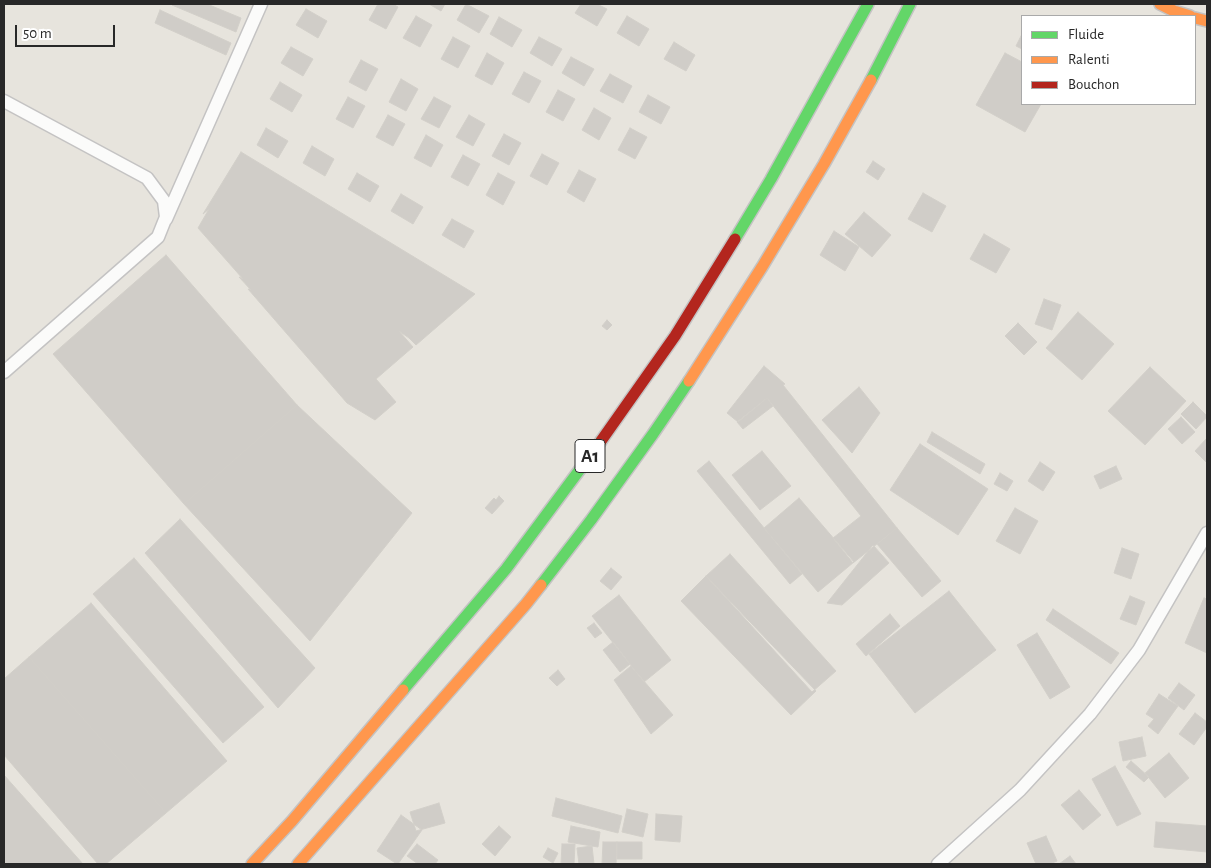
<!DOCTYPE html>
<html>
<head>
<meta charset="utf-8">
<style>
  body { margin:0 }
  #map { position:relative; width:1211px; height:868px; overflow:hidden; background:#e7e4dd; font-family:"Alegreya Sans",sans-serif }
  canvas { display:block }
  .frame { position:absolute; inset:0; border:5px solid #282828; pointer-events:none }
  .legend { position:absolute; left:1021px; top:15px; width:175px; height:90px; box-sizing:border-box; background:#fff; border:1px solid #a9a9a9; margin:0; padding:6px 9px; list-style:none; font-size:15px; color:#282828 }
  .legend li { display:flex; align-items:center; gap:10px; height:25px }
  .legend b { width:25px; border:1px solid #a9a9a9 }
  .scale { position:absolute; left:15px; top:25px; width:100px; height:22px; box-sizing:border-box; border:2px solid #282828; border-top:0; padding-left:6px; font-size:15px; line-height:18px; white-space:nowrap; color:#282828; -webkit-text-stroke:4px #fff; paint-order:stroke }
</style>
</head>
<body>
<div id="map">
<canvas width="1211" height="868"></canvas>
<div class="frame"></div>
<ul class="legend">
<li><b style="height:6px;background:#63d668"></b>Fluide</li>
<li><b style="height:6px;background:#ff974d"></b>Ralenti</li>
<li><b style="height:6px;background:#b3261e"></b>Bouchon</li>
</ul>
<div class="scale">50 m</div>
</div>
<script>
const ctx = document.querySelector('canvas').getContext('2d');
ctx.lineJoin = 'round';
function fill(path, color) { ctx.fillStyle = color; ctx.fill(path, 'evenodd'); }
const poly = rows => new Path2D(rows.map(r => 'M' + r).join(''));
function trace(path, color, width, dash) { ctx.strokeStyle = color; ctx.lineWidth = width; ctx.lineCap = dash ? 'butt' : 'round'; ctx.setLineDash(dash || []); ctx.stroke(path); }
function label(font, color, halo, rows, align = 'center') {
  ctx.font = font + ' "Alegreya Sans",sans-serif'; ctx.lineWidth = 4.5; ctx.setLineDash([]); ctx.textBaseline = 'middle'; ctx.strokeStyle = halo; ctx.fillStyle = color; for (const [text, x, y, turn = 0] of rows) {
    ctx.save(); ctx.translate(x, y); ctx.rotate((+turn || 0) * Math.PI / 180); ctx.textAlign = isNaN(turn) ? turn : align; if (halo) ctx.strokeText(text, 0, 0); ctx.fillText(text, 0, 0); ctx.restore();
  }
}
const building = poly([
  [173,4,207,4,241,18,236,32,172,5,173,4],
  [378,4,393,4,398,7,386,29,369,20,378,4],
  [429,4,445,4,441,11,429,4],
  [466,4,489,16,479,33,457,20,466,4],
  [581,4,597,4,607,9,597,26,575,13,581,4],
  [306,9,327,21,318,38,296,25,306,9],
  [160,10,231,43,226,55,155,23,160,10],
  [416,16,432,25,420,47,403,38,416,16],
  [627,16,649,29,639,46,617,33,627,16],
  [499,17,522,30,512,47,490,34,499,17],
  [1022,34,1022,49,1016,46,1022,34],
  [453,37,470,46,458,68,441,59,453,37],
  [539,37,562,49,552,66,530,53,539,37],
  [674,42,695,55,686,71,664,59,674,42],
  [291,47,313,59,303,76,281,63,291,47],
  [487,53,504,63,492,85,475,76,487,53],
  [1005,53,1022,62,1022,104,1041,104,1025,132,976,105,1005,53],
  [571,57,594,69,584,86,562,73,571,57],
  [361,60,378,69,366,91,349,82,361,60],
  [524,72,541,81,529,103,512,94,524,72],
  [610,74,632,86,623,103,600,91,610,74],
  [401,79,418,89,406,111,389,102,401,79],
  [280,82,302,95,292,112,270,99,280,82],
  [558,90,575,99,563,121,546,112,558,90],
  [648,95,670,107,661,124,639,112,648,95],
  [348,97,365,106,353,128,336,119,348,97],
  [434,97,451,106,439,128,421,119,434,97],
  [594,108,611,118,599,140,582,130,594,108],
  [388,115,405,124,393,146,376,137,388,115],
  [469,115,485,124,473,146,456,137,469,115],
  [266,128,288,141,278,158,257,145,266,128],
  [630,128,647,137,635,159,618,150,630,128],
  [504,134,521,143,509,165,492,156,504,134],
  [426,135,443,145,431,167,414,158,426,135],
  [312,146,334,159,325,176,303,163,312,146],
  [241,152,475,294,416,345,409,338,399,331,413,347,376,379,396,402,375,420,347,403,248,289,251,290,239,277,243,279,198,228,209,209,203,214,241,152],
  [542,154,559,163,547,185,530,176,542,154],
  [463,155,480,164,468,186,451,177,463,155],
  [873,161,885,169,878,180,866,172,873,161],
  [579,170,596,179,584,202,567,192,579,170],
  [357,173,379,186,370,202,348,189,357,173],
  [498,173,515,182,503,205,486,195,498,173],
  [923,193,946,206,932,232,908,219,923,193],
  [401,194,423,207,413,224,391,211,401,194],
  [864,212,891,235,872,257,845,234,864,212],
  [452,219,474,231,464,248,442,235,452,219],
  [834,231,859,247,845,271,820,255,834,231],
  [984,234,1010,249,996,273,970,259,984,234],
  [166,255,297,405,184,504,53,354,166,255],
  [1044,299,1061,305,1052,330,1035,324,1044,299],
  [1078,312,1114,344,1082,380,1046,348,1078,312],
  [607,320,612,325,607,330,602,326,607,320],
  [1018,323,1037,342,1024,355,1005,336,1018,323],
  [764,366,785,384,783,385,897,528,853,563,833,538,861,516,767,398,738,422,727,413,764,366],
  [1150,367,1186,401,1145,445,1108,411,1150,367],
  [859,387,880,413,852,453,822,420,859,387],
  [767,398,773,406,743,429,737,422,767,398],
  [1193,402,1207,416,1207,417,1196,429,1181,414,1193,402],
  [297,405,412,513,310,641,184,504,297,405],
  [1181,417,1195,432,1182,444,1168,429,1181,417],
  [932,432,985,464,980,474,927,442,932,432],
  [1207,438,1207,463,1195,451,1207,438],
  [920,444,988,489,958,535,890,490,920,444],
  [762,451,791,486,760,510,732,475,762,451],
  [709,461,802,574,790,584,697,471,709,461],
  [1040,462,1055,472,1043,491,1028,481,1040,462],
  [1116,466,1122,479,1100,489,1094,476,1116,466],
  [1000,473,1013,481,1007,491,994,484,1000,473],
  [499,496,504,501,492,514,485,508,494,498,496,500,499,496],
  [799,498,854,562,818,592,764,528,799,498],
  [1015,508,1038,521,1020,554,996,541,1015,508],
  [180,519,315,668,278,708,145,553,180,519],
  [897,528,941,581,922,597,877,544,897,528],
  [873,545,889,563,842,605,827,603,873,545],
  [1122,548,1139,554,1131,579,1114,573,1122,548],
  [730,554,836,671,812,692,706,576,730,554],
  [134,558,264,707,223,743,93,594,134,558],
  [611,568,622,577,611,590,600,581,611,568],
  [706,576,816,691,791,715,681,601,706,576],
  [949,591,996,650,915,713,869,654,949,591],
  [619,595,671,660,644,682,592,616,619,595],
  [1130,596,1145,602,1136,625,1120,619,1130,596],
  [1204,598,1207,599,1207,653,1185,643,1204,598],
  [91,603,227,761,166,813,29,657,91,603],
  [1053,609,1119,653,1111,664,1046,620,1053,609],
  [890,614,900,626,866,656,856,644,890,614],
  [594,623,602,633,595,638,587,628,594,623],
  [1037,633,1070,687,1050,699,1017,645,1037,633],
  [613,642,630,664,620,672,603,650,613,642],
  [29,657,166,813,106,864,98,864,4,755,4,679,29,657],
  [631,666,673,715,651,734,614,680,631,666],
  [558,670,565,679,557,686,549,678,558,670],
  [1179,683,1195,695,1184,710,1168,698,1179,683],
  [1159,694,1178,706,1158,734,1148,726,1154,719,1146,714,1159,694],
  [1195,713,1207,722,1207,727,1194,745,1179,734,1195,713],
  [1142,737,1146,756,1123,761,1119,742,1142,737],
  [1169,753,1189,778,1165,798,1145,773,1169,753],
  [1131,761,1149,777,1144,782,1126,767,1131,761],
  [1115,766,1141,814,1117,826,1092,779,1115,766],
  [4,775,83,864,4,864,4,775],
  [1079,790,1101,815,1083,830,1061,805,1079,790],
  [556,798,622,816,618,833,552,816,556,798],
  [439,803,445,823,416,831,410,812,439,803],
  [627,809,648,814,643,837,622,832,627,809],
  [656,814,682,816,680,842,655,840,656,814],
  [401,815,422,830,398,864,397,864,377,851,401,815],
  [1156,822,1207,826,1207,852,1154,847,1156,822],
  [499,826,511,837,495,856,482,844,499,826],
  [571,826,600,832,598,847,568,842,571,826],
  [1046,836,1057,861,1050,864,1036,864,1027,843,1046,836],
  [603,842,617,842,616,864,602,864,603,842],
  [617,842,642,842,642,859,617,859,617,842],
  [417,844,438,860,435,864,418,864,407,856,417,844],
  [562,844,575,844,574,864,561,864,562,844],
  [592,846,594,864,579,864,577,848,592,846],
  [548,848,558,853,553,863,543,857,548,848],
  [1070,856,1076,864,1059,864,1070,856]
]);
fill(building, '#d0cdc8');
trace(building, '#d2cfc9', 1);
const street = poly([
  [4,101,147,178,164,201,166,217,158,237,4,372],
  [166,219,261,4],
  [938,864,1020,790,1090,714,1139,650,1207,533]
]);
const fast = poly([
  [871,80,910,4],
  [735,239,771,179,868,4],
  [541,585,591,520,653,434,689,381],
  [403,690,506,569,601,441]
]);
const slow = poly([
  [1160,4,1174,11,1190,16],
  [1195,18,1207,21],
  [689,381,762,267,824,164,871,80],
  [252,864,292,821,403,690],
  [298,864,526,604,541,585]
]);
const jam = poly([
  [601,441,675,336,735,239]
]);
trace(street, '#c4c3c3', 15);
trace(fast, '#c4c3c3', 14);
trace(slow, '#c4c3c3', 14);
trace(jam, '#c4c3c3', 14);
trace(street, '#fbfbfa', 12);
trace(fast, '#63d668', 11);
trace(slow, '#ff974d', 11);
trace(jam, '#b3261e', 11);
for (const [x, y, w] of [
  [590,456,30]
]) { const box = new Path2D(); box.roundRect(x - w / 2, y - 16.5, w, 33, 4); ctx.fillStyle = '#fff'; ctx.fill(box); trace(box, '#282828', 1); }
label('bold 19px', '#282828', null, [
  ["A1",590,456]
]);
</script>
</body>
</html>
